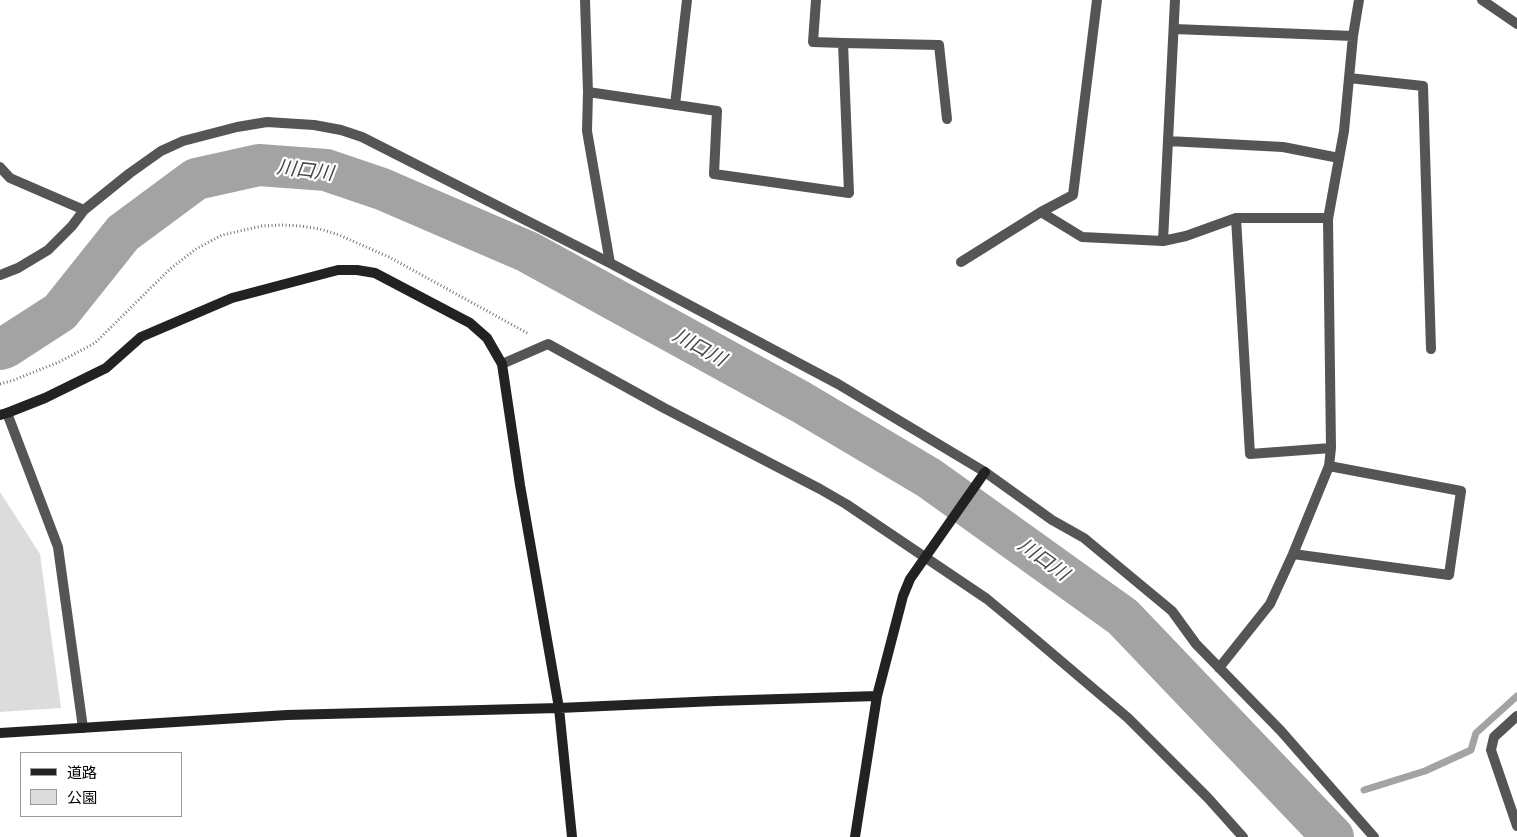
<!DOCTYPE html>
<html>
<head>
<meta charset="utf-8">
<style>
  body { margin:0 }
  #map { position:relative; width:1517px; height:837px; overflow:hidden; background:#fff; font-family:"Open Sans","Noto Sans JP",sans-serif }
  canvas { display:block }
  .legend { position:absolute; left:20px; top:752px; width:162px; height:65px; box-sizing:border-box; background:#fff; border:1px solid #999; margin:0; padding:6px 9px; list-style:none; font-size:15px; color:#000 }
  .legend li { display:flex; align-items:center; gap:10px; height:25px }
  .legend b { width:25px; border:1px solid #999 }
</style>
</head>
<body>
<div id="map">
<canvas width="1517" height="837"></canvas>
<ul class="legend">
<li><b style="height:6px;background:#222"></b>道路</li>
<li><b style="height:14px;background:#dcdcdc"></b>公園</li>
</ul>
</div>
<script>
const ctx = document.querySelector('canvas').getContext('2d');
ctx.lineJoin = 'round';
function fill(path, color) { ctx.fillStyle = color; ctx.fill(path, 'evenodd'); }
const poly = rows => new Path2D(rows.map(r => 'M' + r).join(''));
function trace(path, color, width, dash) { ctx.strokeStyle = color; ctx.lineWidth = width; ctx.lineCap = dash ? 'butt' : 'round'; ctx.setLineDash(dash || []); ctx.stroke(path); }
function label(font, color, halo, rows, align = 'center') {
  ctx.font = font + ' "Open Sans","Noto Sans JP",sans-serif'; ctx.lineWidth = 4.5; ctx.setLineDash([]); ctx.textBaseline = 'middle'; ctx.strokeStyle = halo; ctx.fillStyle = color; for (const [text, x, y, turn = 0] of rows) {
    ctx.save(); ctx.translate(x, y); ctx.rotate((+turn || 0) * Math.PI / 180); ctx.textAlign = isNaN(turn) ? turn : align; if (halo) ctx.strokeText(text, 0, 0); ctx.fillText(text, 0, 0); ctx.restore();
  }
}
fill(poly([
  [0,492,40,554,61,708,0,712]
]), '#dcdcdc');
trace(poly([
  [1364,790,1425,771,1471,750,1476,733,1517,696]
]), '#a3a3a3', 7);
trace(poly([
  [0,349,6,347,60,312,123,233,196,179,259,165,326,170,382,189,528,252,801,402,929,478,1123,617,1333,837]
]), '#a3a3a3', 42);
trace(poly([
  [0,384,14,380,59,362,95,343,170,269,196,249,222,235,262,226,282,225,301,226,320,229,339,235,389,257,529,334]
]), '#777', 3, [1, 2.5]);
trace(poly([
  [843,43,939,45,947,119]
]), '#555', 10);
trace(poly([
  [585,0,588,92,587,131,610,263],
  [1482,0,1517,24],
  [1174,29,1353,36],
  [1349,78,1423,86,1431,349],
  [588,92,717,111,714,174,849,193,843,43,813,42,816,0],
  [675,105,687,0],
  [1168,141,1283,147,1339,158],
  [0,167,10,178,84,210],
  [1041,212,1082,237,1163,241,1186,236,1236,218,1328,218],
  [1236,218,1250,454,1331,448],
  [1163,241,1175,0],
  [961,262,1041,212,1073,195,1097,0],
  [0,275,18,268,48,250,72,226,84,210,130,173,161,151,183,141,237,127,267,122,314,125,341,130,362,137,610,263,838,384,985,472,1052,520,1084,538,1172,611,1196,644,1281,731,1374,837],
  [502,364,548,344,664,408,820,489,846,504,987,599,1022,628,1128,718,1208,798,1243,837],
  [7,413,58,547,83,728],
  [1293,554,1449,575,1461,491,1329,466],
  [1219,668,1270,604,1293,554,1329,466,1331,448,1328,219,1344,131,1353,36,1359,0],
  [1517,716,1494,737,1491,750,1517,826]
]), '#555', 10);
trace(poly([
  [0,415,7,413,45,398,106,368,141,337,232,298,338,270,357,270,375,273,470,323,487,338,502,364,520,485,559,708,572,837],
  [0,733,287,715,559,708,716,701,877,696],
  [855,837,877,696,903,596,910,579,985,472]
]), '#222', 10);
label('italic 19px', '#444', '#fff', [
  ["川口川",305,171,7],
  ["川口川",699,348,29],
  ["川口川",1043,560,36]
]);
</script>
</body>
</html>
